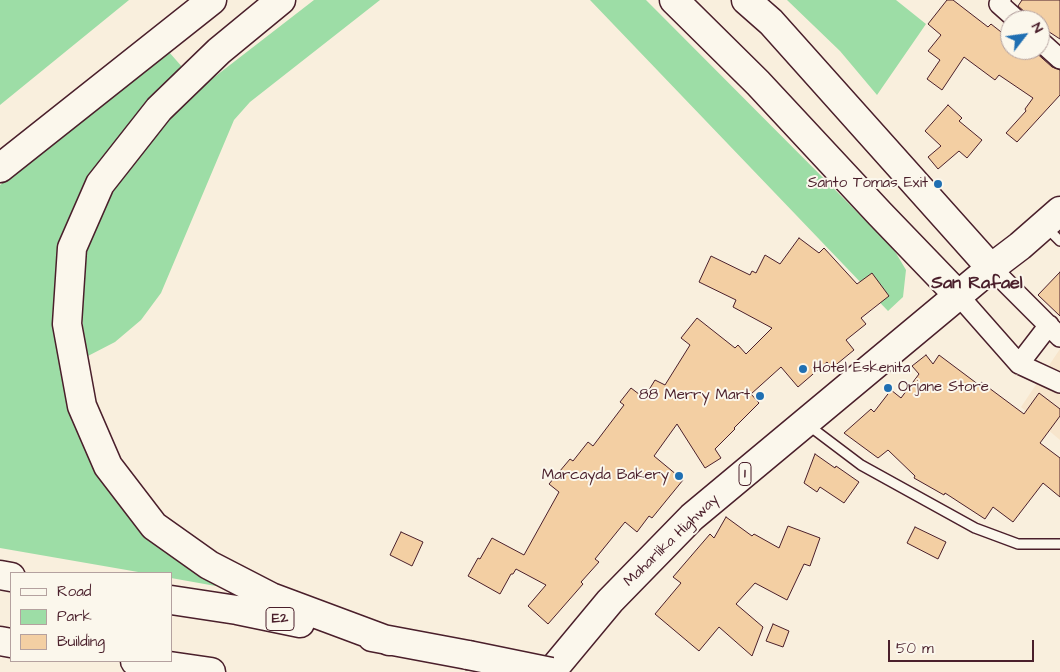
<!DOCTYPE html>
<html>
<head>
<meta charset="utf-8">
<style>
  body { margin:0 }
  #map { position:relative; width:1060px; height:672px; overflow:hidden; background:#f9efdd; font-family:"Architects Daughter",sans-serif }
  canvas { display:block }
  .legend { position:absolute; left:10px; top:572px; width:162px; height:90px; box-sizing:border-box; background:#fbf7ec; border:1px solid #b4a19f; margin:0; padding:6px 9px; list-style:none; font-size:15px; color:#4a1f2b }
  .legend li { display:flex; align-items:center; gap:10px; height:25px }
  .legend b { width:25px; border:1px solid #b4a19f }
  .north { position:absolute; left:1000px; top:10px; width:50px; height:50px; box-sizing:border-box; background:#fbf7ec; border:1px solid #b4a19f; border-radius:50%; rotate:60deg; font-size:14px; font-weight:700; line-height:20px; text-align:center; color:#4a1f2b }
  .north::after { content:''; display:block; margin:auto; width:18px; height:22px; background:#1f6fb2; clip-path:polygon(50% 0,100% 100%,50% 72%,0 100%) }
  .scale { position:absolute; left:888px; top:640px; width:146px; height:22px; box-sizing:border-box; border:2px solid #4a1f2b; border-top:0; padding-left:6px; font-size:15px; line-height:18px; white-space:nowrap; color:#4a1f2b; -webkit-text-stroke:4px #fbf7ec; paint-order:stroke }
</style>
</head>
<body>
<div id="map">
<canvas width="1060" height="672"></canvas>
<ul class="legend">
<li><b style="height:6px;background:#fbf7ec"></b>Road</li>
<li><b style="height:14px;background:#9ddda6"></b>Park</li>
<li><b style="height:14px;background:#f3cfa3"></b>Building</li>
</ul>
<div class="north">N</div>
<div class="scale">50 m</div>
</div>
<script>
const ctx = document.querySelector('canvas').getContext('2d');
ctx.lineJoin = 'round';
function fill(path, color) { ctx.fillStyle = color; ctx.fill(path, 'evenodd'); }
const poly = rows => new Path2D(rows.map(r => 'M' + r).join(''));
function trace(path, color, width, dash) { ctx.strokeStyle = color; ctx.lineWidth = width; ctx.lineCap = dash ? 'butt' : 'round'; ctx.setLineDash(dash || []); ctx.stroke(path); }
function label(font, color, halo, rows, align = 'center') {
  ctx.font = font + ' "Architects Daughter",sans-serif'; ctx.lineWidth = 4; ctx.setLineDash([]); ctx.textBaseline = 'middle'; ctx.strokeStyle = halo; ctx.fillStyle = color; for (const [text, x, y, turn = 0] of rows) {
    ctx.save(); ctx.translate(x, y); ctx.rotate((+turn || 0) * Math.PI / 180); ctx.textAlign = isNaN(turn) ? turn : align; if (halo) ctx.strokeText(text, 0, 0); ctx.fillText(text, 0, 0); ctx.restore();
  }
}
fill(poly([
  [1060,349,1060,440,1021,407]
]), '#f7e5cc');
fill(poly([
  [0,0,129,0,0,105],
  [314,0,380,0,250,102,234,120,161,293,141,320,115,342,86,357,80,296,89,236,107,187,164,116],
  [590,0,646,0,893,248,906,270,903,297,888,311],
  [787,0,896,0,926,24,877,95,840,51],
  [169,52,183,68,63,273,61,370,91,456,227,588,171,578,171,573,144,573,0,548,0,185]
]), '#9ddda6');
const building = poly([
  [947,0,953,0,988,27,991,24,1010,39,1010,50,1033,50,1052,67,1060,70,1060,95,1017,142,1006,133,1026,111,1025,109,1033,98,999,75,995,80,964,57,942,90,927,79,940,60,928,51,941,35,928,24,947,0],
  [1022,0,1060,0,1060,39,1040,26,1040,20,1028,19,1025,12,1018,6,1022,0],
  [948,105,962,118,959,121,982,140,967,158,959,151,938,169,928,157,941,146,925,131,948,105],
  [799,238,819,253,824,248,857,284,872,273,889,296,861,318,866,324,846,340,854,350,832,368,827,362,798,387,781,367,751,394,759,403,734,428,735,429,715,449,721,458,705,468,677,424,654,456,683,480,652,518,649,516,637,532,625,522,595,559,599,562,581,582,583,584,548,624,528,606,546,585,516,569,513,574,511,574,500,594,468,576,478,558,480,559,492,538,524,555,559,492,549,484,570,459,573,461,588,442,593,446,624,405,620,402,631,388,644,398,655,380,665,385,690,345,681,338,697,318,735,348,738,345,746,354,772,328,733,307,736,300,699,282,711,256,750,275,752,271,756,273,765,255,780,264,799,238],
  [1060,272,1060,316,1038,295,1060,272],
  [926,355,933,364,939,355,979,385,981,382,1024,414,1039,393,1060,409,1060,416,1040,443,1060,458,1060,497,1043,483,1013,522,993,507,985,519,945,493,944,495,914,478,915,476,888,450,878,458,844,433,871,409,874,412,891,390,901,398,919,374,912,366,926,355],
  [815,454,835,468,836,466,859,482,844,503,820,487,817,492,804,483,815,454],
  [726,517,752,536,754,534,779,548,788,526,820,538,810,566,804,564,787,600,755,583,736,604,763,627,752,656,719,627,699,651,655,614,681,583,673,577,710,534,714,538,726,517],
  [915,527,946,542,938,559,907,543,915,527],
  [401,532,423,542,412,566,390,555,401,532],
  [773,624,789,631,783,647,766,641,773,624]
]);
fill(building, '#f3cfa3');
trace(building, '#4a1f2b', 1);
const lane = poly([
  [1046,227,1060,241],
  [808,425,861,465,975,528,1018,544,1060,544]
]);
const street = poly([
  [1001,0,999,4,1017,20],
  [1040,41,1060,59],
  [991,268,1060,337],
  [959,296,1019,364,1060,383],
  [1019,364,1049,325]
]);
const highway = poly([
  [281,0,219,51,159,109,100,184,72,248,67,324,82,406,108,466,154,526,209,565,271,597,389,641],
  [674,0,758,83,880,214,959,296],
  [746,0,771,22,991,268],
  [0,168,212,0],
  [0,575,11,577],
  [171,600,237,610,300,623],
  [372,637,468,655],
  [0,641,11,643],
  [135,661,211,672],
  [551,672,610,601,692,517,991,268,1020,246,1060,211]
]);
trace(lane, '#4a1f2b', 12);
trace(street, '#4a1f2b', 22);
trace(highway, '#4a1f2b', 31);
trace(lane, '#fbf7ec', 9);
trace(street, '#fbf7ec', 19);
trace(highway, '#fbf7ec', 28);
const highwayBridge = poly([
  [468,655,551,672]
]);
trace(highwayBridge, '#4a1f2b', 31, []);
trace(highwayBridge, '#fbf7ec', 28);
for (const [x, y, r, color] of [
  [938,184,5,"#1f6fb2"],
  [803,369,5,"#1f6fb2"],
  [888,388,5,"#1f6fb2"],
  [760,396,5,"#1f6fb2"],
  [679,476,5,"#1f6fb2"]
]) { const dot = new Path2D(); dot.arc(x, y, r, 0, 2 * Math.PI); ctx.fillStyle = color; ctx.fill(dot); trace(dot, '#fbf7ec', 2); }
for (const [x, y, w] of [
  [745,474,12],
  [280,619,28]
]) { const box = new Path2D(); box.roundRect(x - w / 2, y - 11.5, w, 23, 4); ctx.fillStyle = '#fbf7ec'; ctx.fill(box); trace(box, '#4a1f2b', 1); }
label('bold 14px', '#4a1f2b', null, [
  ["1",745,474],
  ["E2",280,619]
]);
label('15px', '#4a1f2b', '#fbf7ec', [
  ["Santo Tomas Exit",928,184],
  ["Hotel Eskenita",813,369,"left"],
  ["Orjane Store",898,388,"left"],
  ["88 Merry Mart",750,396],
  ["Marcayda Bakery",669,476]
], 'right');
label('15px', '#4a1f2b', '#fbf7ec', [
  ["Maharlika Highway",672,541,-44]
]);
label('bold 18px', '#4a1f2b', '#fbf7ec', [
  ["San Rafael",977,284]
]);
</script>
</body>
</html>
